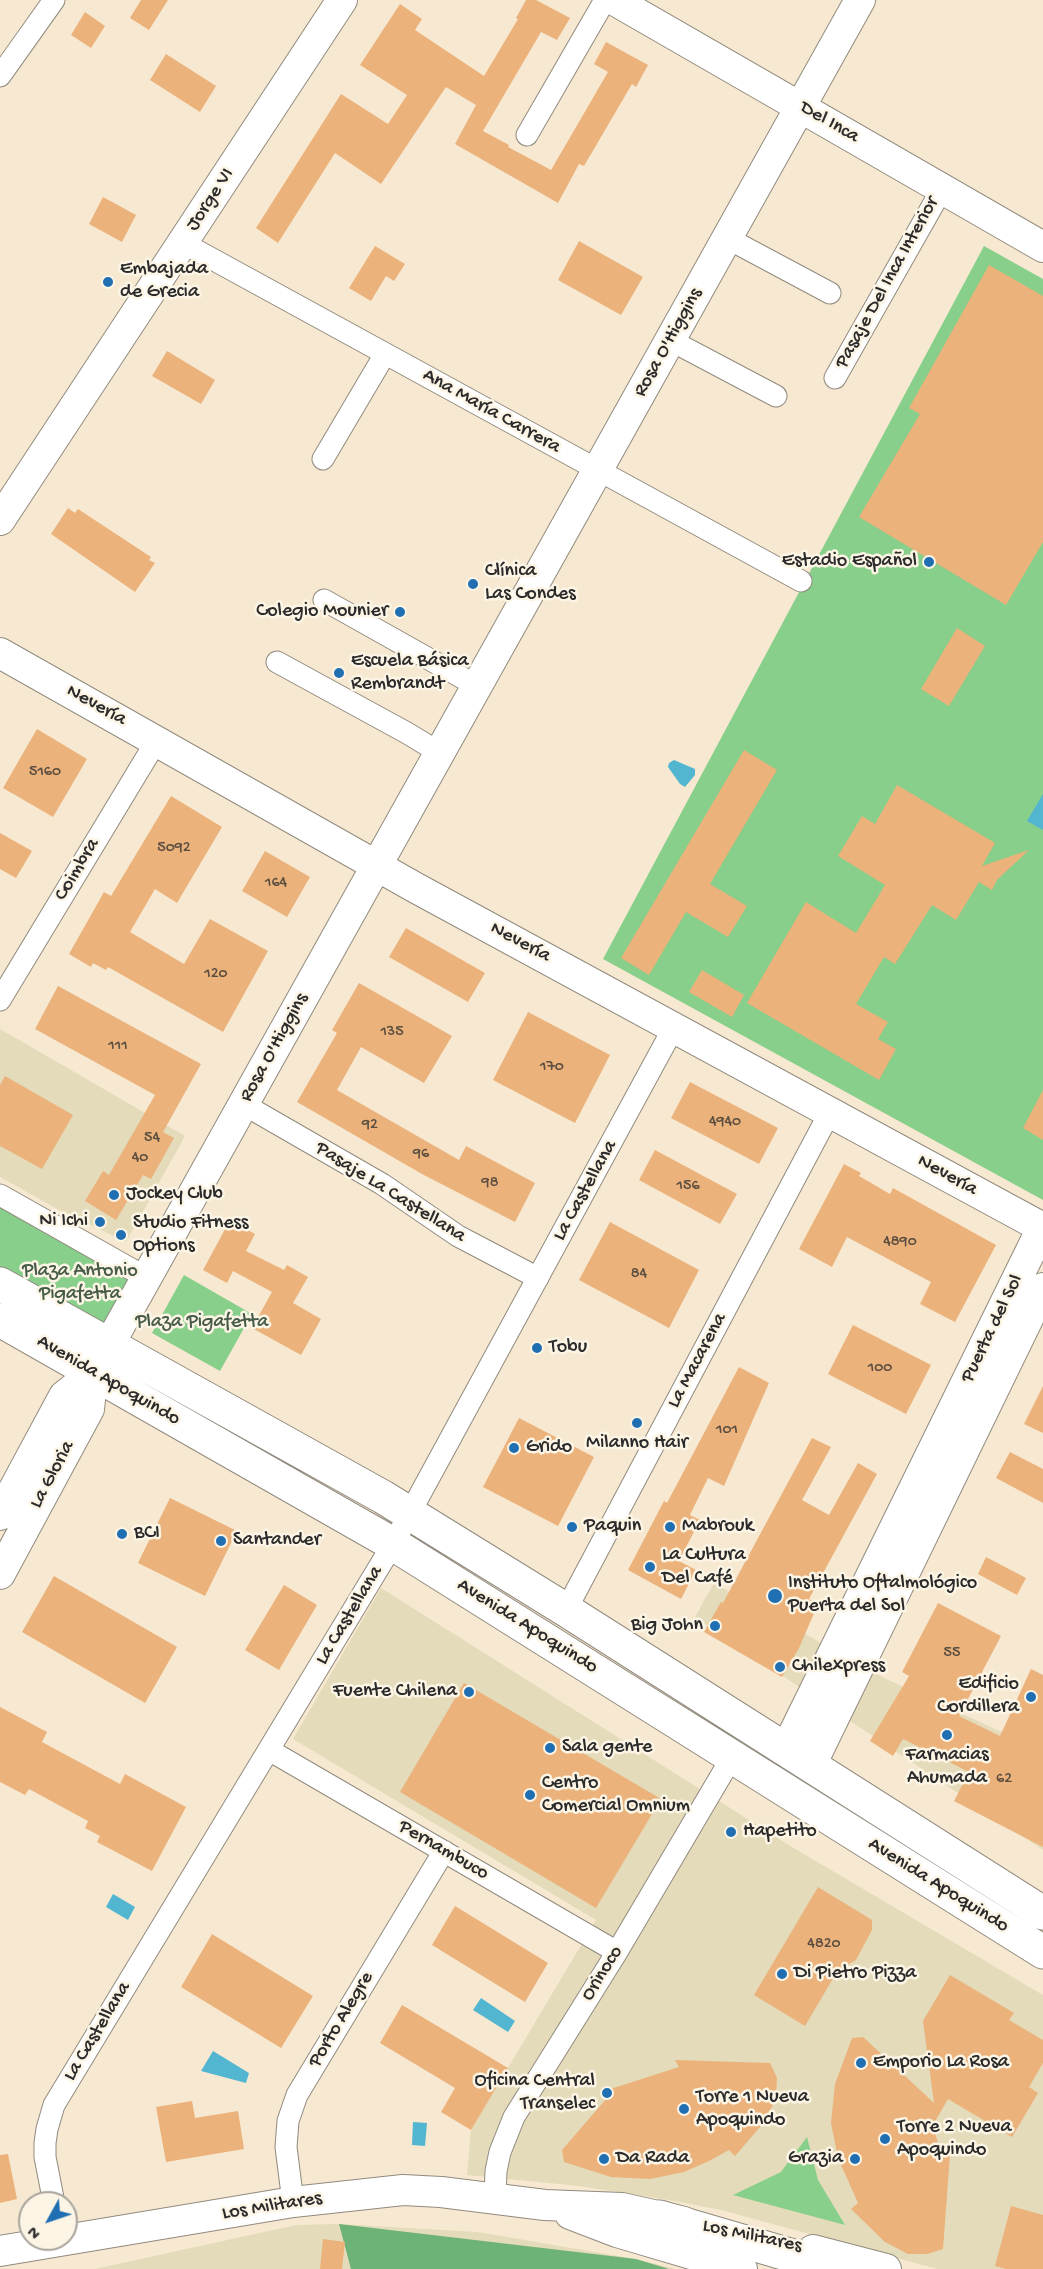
<!DOCTYPE html>
<html>
<head>
<meta charset="utf-8">
<style>
  body { margin:0 }
  #map { position:relative; width:1043px; height:2269px; overflow:hidden; background:#f7e9d1; font-family:"Gochi Hand",sans-serif }
  canvas { display:block }
  .north { position:absolute; left:18px; top:2191px; width:60px; height:60px; box-sizing:border-box; background:#fcf5e5; border:2px solid #a8a49b; border-radius:50%; rotate:230deg; font-size:16px; font-weight:700; line-height:24px; text-align:center; color:#2b2b2b }
  .north::after { content:''; display:block; margin:auto; width:21px; height:27px; background:#1f6fb2; clip-path:polygon(50% 0,100% 100%,50% 72%,0 100%) }
</style>
</head>
<body>
<div id="map">
<canvas width="1043" height="2269"></canvas>
<div class="north">N</div>
</div>
<script>
const ctx = document.querySelector('canvas').getContext('2d');
ctx.lineJoin = 'round';
function fill(path, color) { ctx.fillStyle = color; ctx.fill(path, 'evenodd'); }
const poly = rows => new Path2D(rows.map(r => 'M' + r).join(''));
function trace(path, color, width, dash) { ctx.strokeStyle = color; ctx.lineWidth = width; ctx.lineCap = dash ? 'butt' : 'round'; ctx.setLineDash(dash || []); ctx.stroke(path); }
function label(font, color, halo, rows, align = 'center') {
  ctx.font = font + ' "Gochi Hand",sans-serif'; ctx.lineWidth = 5; ctx.setLineDash([]); ctx.textBaseline = 'middle'; ctx.strokeStyle = halo; ctx.fillStyle = color; for (const [text, x, y, turn = 0] of rows) {
    ctx.save(); ctx.translate(x, y); ctx.rotate((+turn || 0) * Math.PI / 180); ctx.textAlign = isNaN(turn) ? turn : align; if (halo) ctx.strokeText(text, 0, 0); ctx.fillText(text, 0, 0); ctx.restore();
  }
}
fill(poly([
  [0,1029,185,1136,126,1242,59,1210,0,1177],
  [714,1583,884,1678,1043,1751,1043,1850,695,1617],
  [381,1588,792,1847,1043,1995,1043,2269,937,2269,725,2211,681,2202,579,2186,467,2175,471,2130,596,1920,293,1739],
  [339,2224,478,2232,636,2259,676,2269,95,2269,296,2225]
]), '#e4dbba');
fill(poly([
  [984,246,1043,279,1043,1200,603,959],
  [0,1207,125,1275,129,1285,108,1324,96,1326,0,1274],
  [184,1275,252,1314,220,1371,152,1333],
  [807,2137,818,2180,845,2225,733,2195,781,2172]
]), '#87cf8a');
fill(poly([
  [339,2224,636,2259,669,2269,351,2269]
]), '#6db276');
fill(poly([
  [674,760,695,769,695,775,685,787,680,784,668,767,669,763],
  [1043,794,1043,830,1027,821],
  [113,1894,135,1907,128,1920,106,1907],
  [481,1998,515,2021,508,2032,473,2010],
  [213,2051,249,2073,246,2083,201,2071],
  [413,2122,427,2123,425,2146,412,2145]
]), '#52b6d0');
fill(poly([
  [141,0,168,0,149,30,130,18],
  [526,0,536,0,570,18,557,40,541,32,483,131,509,145,508,147,551,170,608,72,594,64,606,42,648,65,636,87,632,84,584,166,579,164,558,203,455,144,476,105,446,87,381,184,335,153,278,243,256,228,341,94,388,124,407,95,360,65,400,4,422,19,415,30,484,76,518,19,516,18],
  [85,12,105,26,91,48,71,35],
  [166,54,216,86,200,112,150,80],
  [103,197,136,215,122,242,89,224],
  [579,241,643,277,621,315,558,280],
  [375,246,405,264,394,281,386,276,371,301,349,288],
  [989,265,1043,296,1043,542,1006,605,859,517,920,414,909,408],
  [167,351,215,380,201,404,152,376],
  [68,508,75,513,78,509,151,557,149,560,155,563,135,592,51,534],
  [957,628,985,646,949,706,921,689],
  [37,729,87,759,53,817,3,788],
  [744,750,777,770,710,884,747,906,728,937,686,912,649,975,621,958],
  [897,785,995,843,982,866,1029,850,997,880,992,890,979,882,956,920,932,905,895,964,884,957,856,1004,888,1022,878,1039,896,1049,879,1080,747,1003,806,902,856,933,885,885,838,856,862,816,875,824],
  [171,796,222,827,177,903,155,889,130,932,184,964,210,919,268,951,223,1032,108,967,106,970,93,963,91,967,69,954,104,892,111,896],
  [0,833,32,851,16,878,0,869],
  [265,851,310,877,287,917,242,891],
  [406,928,485,973,468,1002,389,957],
  [702,970,744,995,732,1017,689,992],
  [359,983,452,1036,424,1083,361,1047,337,1090,459,1160,466,1146,535,1183,515,1222,422,1174,297,1102,337,1033,332,1030],
  [58,986,201,1064,163,1132,174,1138,151,1179,143,1175,116,1220,85,1201,103,1171,109,1175,155,1095,35,1029],
  [528,1012,610,1055,575,1123,493,1080],
  [5,1076,73,1115,42,1169,0,1146,0,1085],
  [690,1082,778,1128,759,1164,671,1118],
  [1043,1090,1043,1140,1023,1128],
  [655,1150,737,1194,720,1224,639,1180],
  [844,1164,861,1173,859,1176,890,1194,893,1188,996,1245,955,1322,920,1304,931,1282,847,1237,832,1267,799,1249],
  [230,1220,255,1234,246,1251,284,1270,287,1265,308,1277,293,1303,321,1319,301,1355,252,1328,272,1292,233,1271,227,1283,203,1270],
  [610,1222,699,1270,669,1328,579,1280],
  [853,1325,931,1365,906,1414,828,1374],
  [739,1367,769,1383,724,1486,708,1478,690,1515,700,1520,679,1561,696,1570,681,1599,628,1570,664,1501,667,1503],
  [1043,1386,1043,1433,1024,1424],
  [519,1418,594,1457,558,1526,483,1487],
  [812,1438,831,1447,802,1500,829,1515,858,1463,877,1474,809,1599,818,1604,799,1648,782,1677,704,1632,721,1602,723,1603],
  [1010,1452,1043,1469,1043,1503,996,1478],
  [170,1498,237,1531,205,1596,138,1563],
  [986,1557,1026,1578,1017,1595,978,1574],
  [54,1576,177,1647,145,1703,22,1632],
  [284,1585,317,1605,279,1670,245,1650],
  [938,1603,1001,1636,959,1716,1000,1736,1031,1669,1043,1675,1043,1847,954,1801,969,1772,903,1739,893,1756,870,1741,909,1676,902,1672],
  [464,1683,661,1799,596,1908,400,1792],
  [0,1707,47,1732,42,1742,120,1784,125,1774,186,1807,152,1871,97,1842,100,1836,85,1828,88,1821,29,1789,25,1795,0,1782],
  [818,1887,872,1920,872,1930,856,1960,838,1970,805,2026,754,1995],
  [455,1906,548,1963,525,2002,432,1945],
  [212,1934,313,1996,281,2048,181,1987],
  [950,1975,1014,2013,1009,2020,1043,2040,1043,2063,1029,2087,1038,2093,1012,2137,948,2099,933,2125,942,2158,950,2155,943,2249,927,2254,908,2254,885,2242,851,2209,858,2203,838,2158,831,2123,835,2084,852,2038,863,2037,934,2103,923,2021],
  [402,2005,508,2068,471,2130,441,2112,455,2088,380,2043],
  [675,2060,770,2063,777,2078,776,2097,766,2120,735,2156,729,2150,709,2161,684,2172,650,2179,611,2177,564,2162,562,2150,607,2098,601,2092,679,2067],
  [192,2101,195,2118,238,2111,244,2149,166,2162,156,2107],
  [8,2154,17,2199,0,2203,0,2155],
  [1011,2206,1043,2215,1043,2269,1006,2269,995,2266],
  [323,2239,345,2242,342,2269,320,2269]
]), '#ebb27b');
const street = poly([
  [0,76,54,0],
  [527,135,605,0],
  [727,238,830,293],
  [183,243,801,581],
  [670,340,776,396],
  [835,378,942,189],
  [323,459,385,354],
  [324,600,477,686],
  [277,662,407,733,440,753],
  [0,1000,157,740],
  [243,1104,382,1184,458,1236,538,1278],
  [0,1195,147,1278],
  [566,1610,830,1112],
  [269,1750,617,1952],
  [495,2198,496,2171,500,2152,514,2117,617,1952,732,1757],
  [293,2202,286,2147,288,2121,297,2095,444,1851],
  [54,2203,45,2157,45,2143,47,2129,54,2105,393,1544,674,1027]
]);
const secondary = poly([
  [614,0,1043,247],
  [0,520,342,0],
  [0,653,416,888,1043,1228],
  [0,1515,64,1396,93,1373,110,1343,860,0],
  [0,1574,89,1409,93,1373],
  [786,1749,1042,1228],
  [811,1765,1043,1288],
  [570,2214,617,2232,742,2269],
  [813,2250,886,2269],
  [0,2251,293,2202,403,2190,441,2192,545,2205,622,2208,684,2222]
]);
const primary = poly([
  [0,1284,383,1497,566,1610,1043,1913],
  [0,1320,393,1544,1043,1952]
]);
const highway = poly([
  [660,2217,838,2269]
]);
trace(street, '#918a7e', 23);
trace(secondary, '#918a7e', 32);
trace(primary, '#918a7e', 35);
trace(highway, '#918a7e', 35);
trace(street, '#fff', 21);
trace(secondary, '#fff', 30);
trace(primary, '#fff', 33);
trace(highway, '#fff', 33);
for (const [x, y, r, color] of [
  [108,282,6,"#1f6fb2"],
  [929,562,6,"#1f6fb2"],
  [473,584,6,"#1f6fb2"],
  [400,612,6,"#1f6fb2"],
  [339,673,6,"#1f6fb2"],
  [114,1195,6,"#1f6fb2"],
  [100,1222,6,"#1f6fb2"],
  [121,1235,6,"#1f6fb2"],
  [537,1348,6,"#1f6fb2"],
  [637,1423,6,"#1f6fb2"],
  [514,1448,6,"#1f6fb2"],
  [572,1527,6,"#1f6fb2"],
  [670,1527,6,"#1f6fb2"],
  [122,1534,6,"#1f6fb2"],
  [221,1541,6,"#1f6fb2"],
  [650,1567,6,"#1f6fb2"],
  [775,1596,8,"#1f6fb2"],
  [715,1626,6,"#1f6fb2"],
  [780,1667,6,"#1f6fb2"],
  [469,1692,6,"#1f6fb2"],
  [1031,1697,6,"#1f6fb2"],
  [947,1735,6,"#1f6fb2"],
  [550,1748,6,"#1f6fb2"],
  [530,1795,6,"#1f6fb2"],
  [731,1832,6,"#1f6fb2"],
  [782,1974,6,"#1f6fb2"],
  [861,2063,6,"#1f6fb2"],
  [607,2093,6,"#1f6fb2"],
  [684,2109,6,"#1f6fb2"],
  [885,2139,6,"#1f6fb2"],
  [604,2159,6,"#1f6fb2"],
  [855,2159,6,"#1f6fb2"]
]) { const dot = new Path2D(); dot.arc(x, y, r, 0, 2 * Math.PI); ctx.fillStyle = color; ctx.fill(dot); trace(dot, '#fcf5e5', 2); }
label('16px', '#5b4d3f', null, [
  ["5160",45,773],
  ["5092",174,849],
  ["164",276,884],
  ["120",216,975],
  ["135",392,1033],
  ["111",118,1047],
  ["170",552,1068],
  ["4940",725,1123],
  ["92",370,1126],
  ["54",152,1139],
  ["96",421,1155],
  ["40",140,1159],
  ["98",490,1184],
  ["156",688,1187],
  ["4890",900,1243],
  ["84",639,1275],
  ["100",880,1369],
  ["101",727,1431],
  ["55",952,1654],
  ["62",1004,1780],
  ["4820",824,1945]
]);
label('20px', '#2b2b2b', '#fcf5e5', [
  ["Del Inca",829,123,30],
  ["Jorge VI",211,200,-57],
  ["Pasaje Del Inca Interior",888,283,-61],
  ["Rosa O'Higgins",669,343,-61],
  ["Ana María Carrera",491,412,29],
  ["Nevería",96,706,29],
  ["Coimbra",78,870,-59],
  ["Nevería",520,943,28],
  ["Rosa O'Higgins",275,1048,-61],
  ["Nevería",947,1176,29],
  ["La Castellana",586,1191,-61],
  ["Pasaje La Castellana",390,1193,32],
  ["Puerta del Sol",993,1329,-64],
  ["La Macarena",698,1361,-62],
  ["Avenida Apoquindo",108,1381,30],
  ["La Gloria",53,1475,-62],
  ["La Castellana",350,1616,-59],
  ["Avenida Apoquindo",527,1627,32],
  ["Pernambuco",443,1851,30],
  ["Avenida Apoquindo",938,1886,32],
  ["Orinoco",603,1974,-58],
  ["Porto Alegre",342,2020,-59],
  ["La Castellana",98,2032,-59],
  ["Los Militares",272,2207,-9],
  ["Los Militares",752,2237,12]
]);
label('20px', '#2b2b2b', '#fcf5e5', [
  ["Embajada",120,270],
  ["de Grecia",120,293],
  ["Estadio Español",917,562,"right"],
  ["Clínica",485,572],
  ["Las Condes",485,595],
  ["Colegio Mounier",388,612,"right"],
  ["Escuela Básica",351,662],
  ["Rembrandt",351,685],
  ["Jockey Club",126,1195],
  ["Ni Ichi",88,1222,"right"],
  ["Studio Fitness",133,1224],
  ["Options",133,1247],
  ["Tobu",549,1348],
  ["Milanno Hair",637,1444,"center"],
  ["Grido",526,1448],
  ["Paquin",584,1527],
  ["Mabrouk",682,1527],
  ["BCI",134,1534],
  ["Santander",233,1541],
  ["La Cultura",662,1556],
  ["Del Café",662,1579],
  ["Instituto Oftalmológico",788,1584],
  ["Puerta del Sol",788,1607],
  ["Big John",703,1626,"right"],
  ["Chilexpress",792,1667],
  ["Edificio",1019,1685,"right"],
  ["Cordillera",1019,1708,"right"],
  ["Fuente Chilena",457,1692,"right"],
  ["Sala gente",562,1748],
  ["Farmacias",947,1756,"center"],
  ["Ahumada",947,1779,"center"],
  ["Centro",542,1784],
  ["Comercial Omnium",542,1807],
  ["Hapetito",743,1832],
  ["Di Pietro Pizza",794,1974],
  ["Emporio La Rosa",873,2063],
  ["Oficina Central",595,2082,"right"],
  ["Transelec",595,2105,"right"],
  ["Torre 1 Nueva",696,2098],
  ["Apoquindo",696,2121],
  ["Torre 2 Nueva",897,2128],
  ["Apoquindo",897,2151],
  ["Da Rada",616,2159],
  ["Grazia",843,2159,"right"]
], 'left');
label('20px', '#475c48', '#fcf5e5', [
  ["Plaza Antonio",80,1272],
  ["Pigafetta",80,1295],
  ["Plaza Pigafetta",202,1323]
]);
</script>
</body>
</html>
